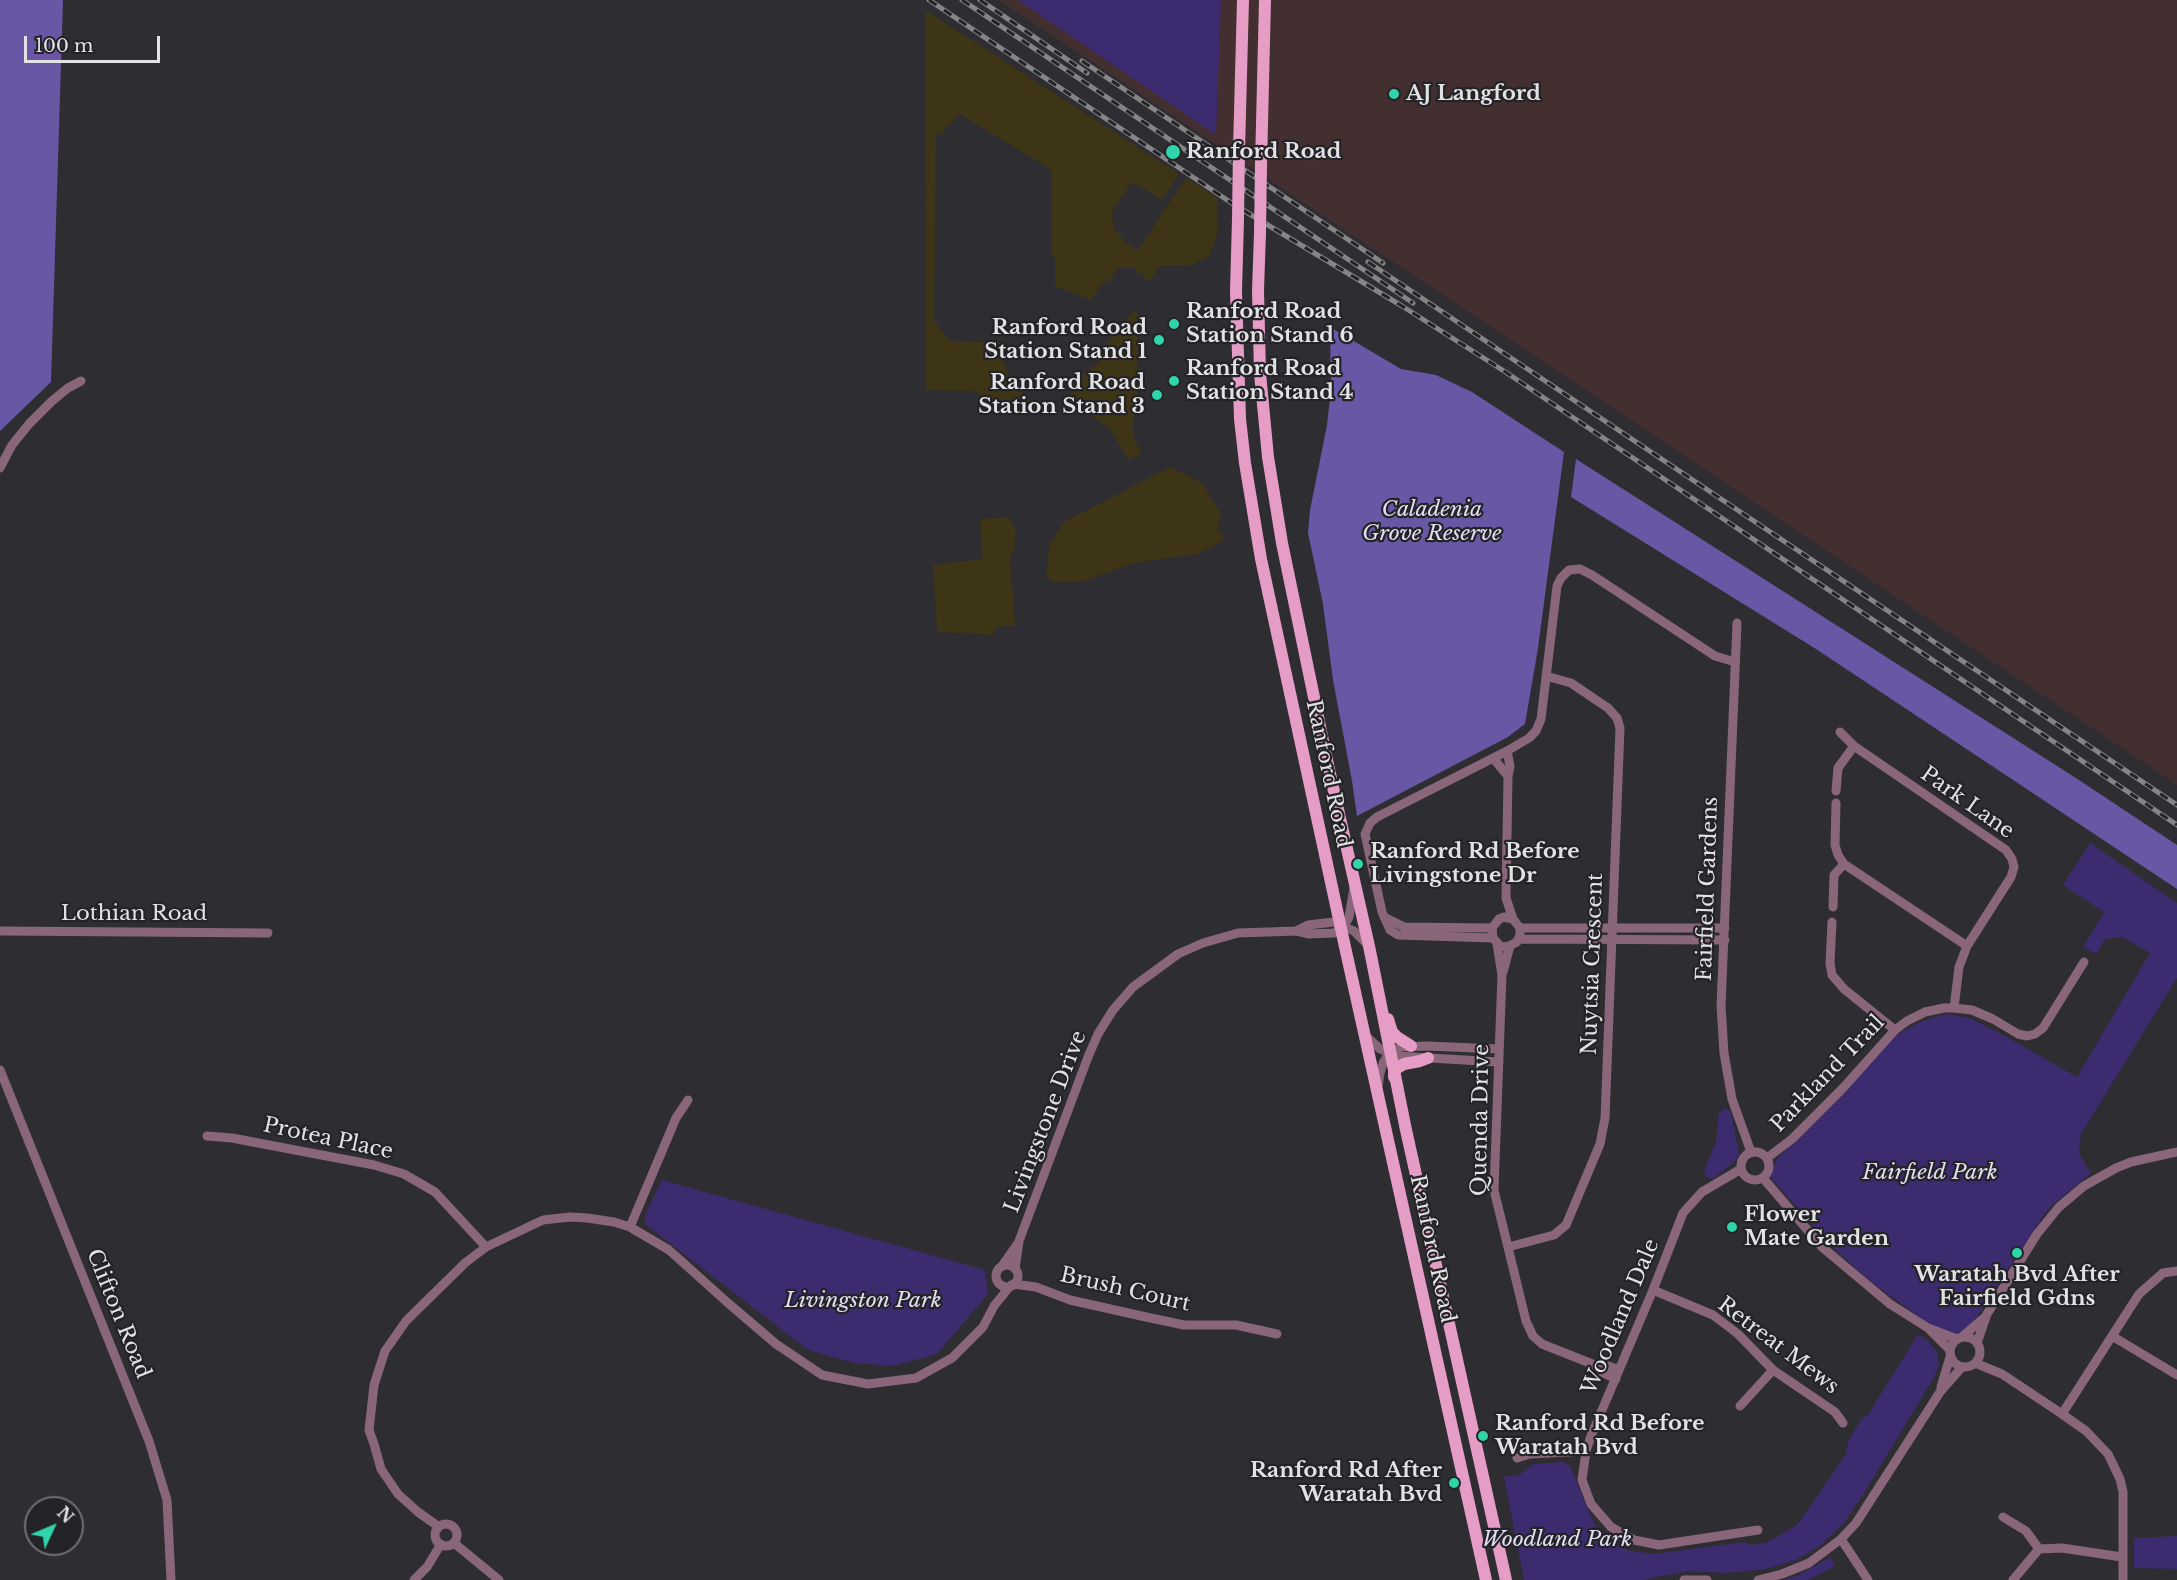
<!DOCTYPE html>
<html>
<head>
<meta charset="utf-8">
<style>
  body { margin:0 }
  #map { position:relative; width:2177px; height:1580px; overflow:hidden; background:#2e2d31; font-family:"Libre Baskerville",serif }
  canvas { display:block }
  .north { position:absolute; left:24px; top:1496px; width:60px; height:60px; box-sizing:border-box; background:#242327; border:2px solid #706f73; border-radius:50%; rotate:46deg; font-size:16px; font-weight:700; line-height:24px; text-align:center; color:#e2e2e4 }
  .north::after { content:''; display:block; margin:auto; width:21px; height:27px; background:#30d4aa; clip-path:polygon(50% 0,100% 100%,50% 72%,0 100%) }
  .scale { position:absolute; left:24px; top:36px; width:136px; height:27px; box-sizing:border-box; border:3px solid #e2e2e4; border-top:0; padding-left:8px; font-size:18px; line-height:21px; white-space:nowrap; color:#e2e2e4; -webkit-text-stroke:4px #242327; paint-order:stroke }
</style>
</head>
<body>
<div id="map">
<canvas width="2177" height="1580"></canvas>
<div class="north">N</div>
<div class="scale">100 m</div>
</div>
<script>
const ctx = document.querySelector('canvas').getContext('2d');
ctx.lineJoin = 'round';
function fill(path, color) { ctx.fillStyle = color; ctx.fill(path, 'evenodd'); }
const poly = rows => new Path2D(rows.map(r => 'M' + r).join(''));
function trace(path, color, width, dash) { ctx.strokeStyle = color; ctx.lineWidth = width; ctx.lineCap = dash ? 'butt' : 'round'; ctx.setLineDash(dash || []); ctx.stroke(path); }
function label(font, color, halo, rows, align = 'center') {
  ctx.font = font + ' "Libre Baskerville",serif'; ctx.lineWidth = 4.5; ctx.setLineDash([]); ctx.textBaseline = 'middle'; ctx.strokeStyle = halo; ctx.fillStyle = color; for (const [text, x, y, turn = 0] of rows) {
    ctx.save(); ctx.translate(x, y); ctx.rotate((+turn || 0) * Math.PI / 180); ctx.textAlign = isNaN(turn) ? turn : align; if (halo) ctx.strokeText(text, 0, 0); ctx.fillText(text, 0, 0); ctx.restore();
  }
}
fill(poly([
  [999,0,2177,0,2177,785,1578,385]
]), '#432f30');
fill(poly([
  [1018,0,1221,0,1216,135],
  [2090,843,2177,903,2177,978,2081,1134,2079,1154,2091,1173,2048,1209,1967,1332,1948,1338,1870,1281,1828,1243,1770,1177,1776,1160,1871,1062,1898,1034,1920,1022,1946,1014,1969,1018,1998,1032,2077,1077,2150,953,2122,937,2105,939,2096,954,2083,947,2104,912,2063,885],
  [1725,1108,1731,1112,1739,1153,1736,1160,1713,1179,1706,1177,1704,1171,1716,1142,1719,1113],
  [662,1180,985,1270,988,1294,937,1354,892,1366,854,1363,808,1350,645,1224,645,1215],
  [1918,1334,1929,1342,1937,1352,1939,1365,1933,1379,1864,1493,1844,1523,1821,1545,1796,1560,1766,1569,1727,1573,1687,1571,1642,1580,1524,1580,1504,1477,1519,1475,1534,1464,1564,1462,1570,1466,1596,1528,1611,1541,1627,1550,1653,1554,1744,1542,1752,1545,1768,1542,1797,1525,1846,1454,1848,1441,1862,1418,1868,1415],
  [2177,1536,2177,1569,2134,1568,2134,1538],
  [1831,1557,1835,1566,1808,1580,1782,1580,1797,1576]
]), '#3c2b6e');
fill(poly([
  [0,0,63,0,51,382,0,431],
  [1330,327,1401,369,1436,375,1472,392,1564,452,1538,648,1525,724,1508,737,1357,816,1352,781,1333,680,1323,604,1308,533,1310,510,1327,425,1331,389],
  [1576,459,2079,780,2177,845,2177,889,1816,649,1571,497]
]), '#6857a4');
fill(poly([
  [925,10,1179,174,1162,200,1136,184,1130,184,1127,189,1113,210,1112,217,1114,228,1127,244,1138,250,1186,178,1218,198,1217,235,1209,256,1190,266,1160,266,1150,280,1145,280,1143,274,1137,273,1135,268,1118,268,1108,283,1104,281,1091,300,1055,286,1055,258,1052,256,1052,170,958,113,952,124,947,125,942,134,936,134,934,321,950,341,1000,342,1003,361,1010,378,1027,398,1046,409,1044,413,1026,404,1015,395,1006,409,975,391,926,390],
  [1133,311,1137,312,1137,404,1132,425,1134,438,1142,453,1128,460,1110,429,1074,404,1069,396,1085,373,1098,363,1102,358,1102,351,1118,327,1122,327],
  [1170,467,1202,483,1221,514,1217,529,1224,537,1220,543,1197,554,1134,563,1083,581,1052,581,1046,575,1050,544,1064,522],
  [1008,517,1016,530,1014,550,1010,558,1015,626,995,627,994,635,937,632,933,565,982,559,980,519]
]), '#3d3515');
trace(poly([
  [0,468,12,445,29,424,52,401,68,388,81,381],
  [1737,623,1721,1006,1724,1053,1732,1099,1751,1152],
  [1840,732,1854,746,2006,850,2012,859,2014,867,2011,877,1967,946,1959,967,1954,1008],
  [1507,751,1510,766,1508,776,1506,898,1513,919],
  [1493,758,1508,776],
  [1836,791,1838,768,1854,746],
  [1836,803,1835,845,1838,855,1844,864,1967,946],
  [1833,907,1834,875,1844,864],
  [1384,917,1404,927,1492,928],
  [1832,922,1830,963,1832,975,1844,989,1895,1030],
  [1520,928,1725,928],
  [0,931,268,933],
  [1296,931,1308,925,1334,922,1354,931,1368,945],
  [1493,938,1492,928,1499,919,1504,917,1513,919,1520,928,1520,935,1517,942,1507,947,1500,946,1493,938,1398,935,1390,930,1382,912,1365,834,1370,823,1377,817,1507,751,1529,738,1536,731,1541,719,1557,586,1561,578,1569,570,1580,569,1592,575,1715,656,1735,662],
  [1519,939,1725,940],
  [1497,944,1502,975,1494,1190,1526,1321,1533,1336,1542,1344,1595,1365,1599,1371,1616,1379],
  [1503,972,1510,946],
  [1365,1035,1380,1049,1396,1056,1499,1062],
  [0,1070,149,1441,167,1500,171,1580],
  [1378,1087,1380,1073,1383,1063,1389,1053,1401,1047,1427,1046,1499,1049],
  [207,1136,232,1138,374,1165,404,1174,435,1192,486,1247],
  '1741 1166a14 14 0 1 1 28 0a14 14 0 1 1-28 0Z',
  [1767,1158,1792,1139,1843,1088,1895,1030,1907,1021,1925,1012,1944,1008,1954,1008,1972,1010,1993,1019,2018,1034,2027,1036,2035,1034,2043,1028,2084,962],
  [1741,1169,1702,1192,1683,1213,1653,1290,1591,1436,1586,1451,1582,1480,1591,1504,1611,1527,1634,1540,1659,1545,1758,1530],
  [1763,1178,1822,1247,1890,1304,1928,1328,1957,1339],
  [630,1227,676,1118,688,1100],
  [1508,1247,1554,1235,1566,1225,1600,1144,1605,1118,1620,728,1617,718,1608,708,1571,683,1546,676],
  '996 1276a11 11 0 1 1 22 0a11 11 0 1 1-22 0Z',
  [1002,1266,1018,1243],
  [1015,1269,1019,1241,1088,1057,1098,1034,1113,1010,1133,987,1178,954,1203,943,1238,933,1296,931,1308,934,1334,933,1344,926,1349,917,1354,888],
  [1013,1284,1036,1287,1070,1300,1146,1317,1184,1325,1236,1325,1277,1334],
  [1653,1290,1713,1315,1738,1334,1773,1370,1835,1412,1843,1423],
  [1930,1330,1950,1350],
  [2112,1336,2177,1375],
  [1962,1337,1984,1318],
  '1950 1352a15 15 0 1 1 30 0a15 15 0 1 1-30 0Z',
  [1977,1343,1987,1314,2037,1234,2059,1207,2084,1186,2116,1168,2131,1162,2177,1152],
  [1975,1363,2002,1374,2062,1414,2086,1431,2108,1454,2120,1479,2123,1492,2123,1580],
  [1595,1365,1603,1364,1619,1370],
  [1941,1387,1950,1357],
  [1740,1406,1773,1370],
  [2062,1414,2139,1294,2163,1273,2177,1271],
  [1517,1458,1530,1454,1586,1451],
  [2003,1517,2026,1531,2039,1549],
  '435 1535a11 11 0 1 1 22 0a11 11 0 1 1-22 0Z',
  [439,1527,418,1512,398,1494,381,1469,374,1444,369,1430,374,1385,385,1351,406,1321,465,1263,486,1247,543,1220,570,1217,587,1218,614,1222,630,1227,669,1250,728,1303,776,1344,822,1375,868,1384,916,1378,952,1358,983,1327,994,1306,1011,1285],
  [1841,1539,1868,1580],
  [454,1543,499,1580],
  [414,1580,427,1567,441,1544],
  [1684,1580,1707,1580],
  [1758,1580,1782,1574,1809,1563,1841,1539,1856,1523,1940,1392,1962,1367],
  [2013,1580,2039,1549,2062,1548,2122,1557]
]), '#896679', 9);
trace(poly([
  [1239,150,1243,0],
  [1261,165,1265,0],
  [1238,219,1236,291,1240,419,1245,463,1261,559,1345,947,1486,1580],
  [1260,233,1258,290,1260,373,1268,457,1282,543,1328,765,1369,946,1406,1130,1506,1580],
  [1388,1019,1392,1032,1397,1037,1411,1046],
  [1394,1077,1394,1073,1397,1068,1404,1064,1420,1061,1428,1058]
]), '#e59cc5', 12);
const rail = poly([
  [929,0,1233,204,1402,306,1507,373,2177,825],
  [962,0,1413,303],
  [980,0,1087,73],
  [1082,61,1383,263],
  [1368,262,2177,805]
]);
trace(rail, '#858588', 5);
trace(rail, '#242327', 3, [9]);
trace(poly([
  [1238,219,1239,150],
  [1260,233,1261,165]
]), '#e59cc5', 12);
for (const [x, y, r, color] of [
  [1394,94,6,"#30d4aa"],
  [1173,152,8,"#30d4aa"],
  [1174,324,6,"#30d4aa"],
  [1159,340,6,"#30d4aa"],
  [1174,381,6,"#30d4aa"],
  [1157,395,6,"#30d4aa"],
  [1358,864,6,"#30d4aa"],
  [1732,1227,6,"#30d4aa"],
  [2017,1253,6,"#30d4aa"],
  [1483,1436,6,"#30d4aa"],
  [1454,1483,6,"#30d4aa"]
]) { const dot = new Path2D(); dot.arc(x, y, r, 0, 2 * Math.PI); ctx.fillStyle = color; ctx.fill(dot); trace(dot, '#242327', 2); }
label('bold 21px', '#e2e2e4', '#242327', [
  ["AJ Langford",1406,94],
  ["Ranford Road",1186,152],
  ["Ranford Road",1186,312],
  ["Station Stand 6",1186,336],
  ["Ranford Road",1147,328,"right"],
  ["Station Stand 1",1147,352,"right"],
  ["Ranford Road",1186,369],
  ["Station Stand 4",1186,393],
  ["Ranford Road",1145,383,"right"],
  ["Station Stand 3",1145,407,"right"],
  ["Ranford Rd Before",1370,852],
  ["Livingstone Dr",1370,876],
  ["Flower",1744,1215],
  ["Mate Garden",1744,1239],
  ["Waratah Bvd After",2017,1275,"center"],
  ["Fairfield Gdns",2017,1299,"center"],
  ["Ranford Rd Before",1495,1424],
  ["Waratah Bvd",1495,1448],
  ["Ranford Rd After",1442,1471,"right"],
  ["Waratah Bvd",1442,1495,"right"]
], 'left');
label('italic 21px', '#e1def4', '#242327', [
  ["Caladenia",1432,510],
  ["Grove Reserve",1432,534],
  ["Fairfield Park",1930,1173],
  ["Livingston Park",863,1301],
  ["Woodland Park",1557,1540]
]);
label('21px', '#e2e2e4', '#242327', [
  ["Ranford Road",1328,774,78],
  ["Park Lane",1967,803,35],
  ["Fairfield Gardens",1708,889,-88],
  ["Lothian Road",134,914],
  ["Nuytsia Crescent",1593,964,-88],
  ["Parkland Trail",1828,1074,-46],
  ["Quenda Drive",1481,1120,-89],
  ["Livingstone Drive",1046,1122,-69],
  ["Protea Place",328,1139,12],
  ["Ranford Road",1432,1249,78],
  ["Brush Court",1125,1290,13],
  ["Clifton Road",118,1314,68],
  ["Woodland Dale",1621,1317,-67],
  ["Retreat Mews",1778,1346,37]
]);
</script>
</body>
</html>
